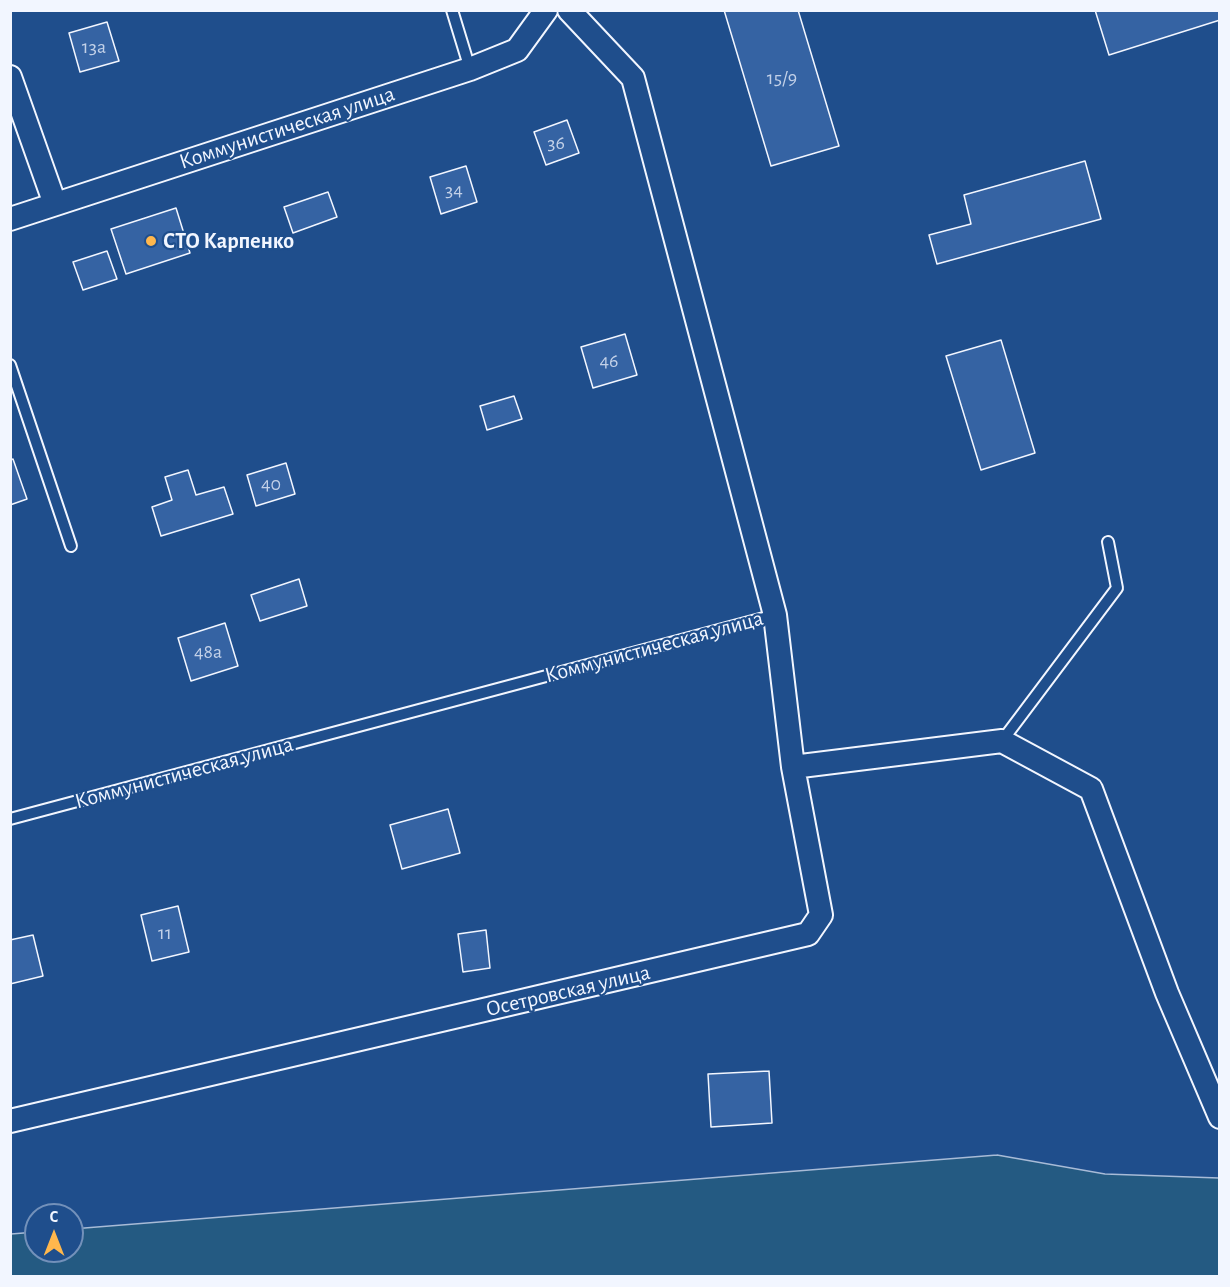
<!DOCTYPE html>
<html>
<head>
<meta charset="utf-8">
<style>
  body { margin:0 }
  #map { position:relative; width:1230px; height:1287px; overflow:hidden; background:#1f4e8c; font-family:"Alegreya Sans",sans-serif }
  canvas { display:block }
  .frame { position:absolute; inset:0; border:12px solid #f2f6ff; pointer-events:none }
  .north { position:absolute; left:24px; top:1203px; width:60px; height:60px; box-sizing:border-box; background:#1f4e8c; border:2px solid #7391ba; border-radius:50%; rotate:0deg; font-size:16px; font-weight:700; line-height:24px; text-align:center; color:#f2f6ff }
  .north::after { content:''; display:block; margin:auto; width:21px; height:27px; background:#ffb74d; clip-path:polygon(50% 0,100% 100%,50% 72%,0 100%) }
</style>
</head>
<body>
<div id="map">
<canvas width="1230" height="1287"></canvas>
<div class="frame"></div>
<div class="north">С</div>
</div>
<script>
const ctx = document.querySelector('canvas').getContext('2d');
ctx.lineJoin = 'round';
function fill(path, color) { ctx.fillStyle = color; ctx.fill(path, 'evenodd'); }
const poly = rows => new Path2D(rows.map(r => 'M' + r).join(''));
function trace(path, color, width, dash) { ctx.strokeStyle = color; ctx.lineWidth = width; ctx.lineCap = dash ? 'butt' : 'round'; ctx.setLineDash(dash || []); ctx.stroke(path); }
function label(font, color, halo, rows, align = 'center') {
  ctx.font = font + ' "Alegreya Sans",sans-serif'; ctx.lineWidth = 4.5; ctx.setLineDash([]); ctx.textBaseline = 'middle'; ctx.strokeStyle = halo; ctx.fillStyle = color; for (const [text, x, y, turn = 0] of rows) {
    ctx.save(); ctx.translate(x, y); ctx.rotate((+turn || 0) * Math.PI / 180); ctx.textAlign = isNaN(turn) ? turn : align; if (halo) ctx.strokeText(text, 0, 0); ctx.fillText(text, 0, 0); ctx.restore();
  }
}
const green = poly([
  [997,1155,1105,1174,1219,1178,1219,1276,11,1276,11,1234,36,1232,36,1251,72,1251,72,1229,997,1155]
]);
fill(green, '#245a82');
trace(green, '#a8bbd7', 1.5);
const building = poly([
  [724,10,798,10,839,146,771,166,724,10],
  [1095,10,1220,10,1220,20,1109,55,1095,10],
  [107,22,119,61,80,72,69,33,107,22],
  [567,120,579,153,546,165,534,132,567,120],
  [1085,161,1101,219,937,264,929,235,971,224,964,195,1085,161],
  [466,166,477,202,441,214,430,177,466,166],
  [328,192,337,217,293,233,284,207,328,192],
  [176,208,190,253,126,274,111,229,176,208],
  [107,251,117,279,83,290,73,262,107,251],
  [625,334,637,375,593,388,581,347,625,334],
  [1001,340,1035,453,981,470,946,356,1001,340],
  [514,396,522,419,487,430,480,406,514,396],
  [13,459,27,499,10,505,10,460,13,459],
  [286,463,295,494,256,506,247,475,286,463],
  [188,470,196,495,224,487,233,514,161,536,152,507,172,500,165,477,188,470],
  [299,579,307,606,260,621,251,595,299,579],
  [225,623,238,666,191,681,178,638,225,623],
  [448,809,460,853,402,869,390,825,448,809],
  [178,906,189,952,152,961,141,915,178,906],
  [486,930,490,968,463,972,458,934,486,930],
  [33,935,43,976,10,984,10,940,33,935],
  [769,1071,772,1123,711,1127,708,1074,769,1071]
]);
fill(building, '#3563a3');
trace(building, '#f2f6ff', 1.5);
const service = poly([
  [452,10,470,69],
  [10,365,71,546],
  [1002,741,1117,588,1108,542],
  [10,819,775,615]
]);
const minor = poly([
  [10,77,55,204],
  [10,219,470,69,517,50,546,10],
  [793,767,1002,741,1091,789,1167,993,1220,1117],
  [10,1121,808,934,821,915,793,767,775,615,633,78,569,10]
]);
trace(service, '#f2f6ff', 14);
trace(minor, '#f2f6ff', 26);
trace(service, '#1f4e8c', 10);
trace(minor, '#1f4e8c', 22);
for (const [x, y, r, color] of [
  [151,241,6,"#ffb74d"]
]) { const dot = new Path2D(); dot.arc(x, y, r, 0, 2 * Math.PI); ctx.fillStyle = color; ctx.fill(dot); trace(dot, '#1f4e8c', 2); }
label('20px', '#c3d1e8', null, [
  ["13а",94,47],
  ["15/9",782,78],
  ["36",556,143],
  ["34",454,190],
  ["46",609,361],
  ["40",271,484],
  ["48а",208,652],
  ["11",165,933]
]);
label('22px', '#f2f6ff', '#1f4e8c', [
  ["Коммунистическая улица",287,128,-18],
  ["Коммунистическая улица",654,647,-15],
  ["Коммунистическая улица",184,773,-15],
  ["Осетровская улица",568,991,-13]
]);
label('bold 22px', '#f2f6ff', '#1f4e8c', [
  ["СТО Карпенко",163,241]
], 'left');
</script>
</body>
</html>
